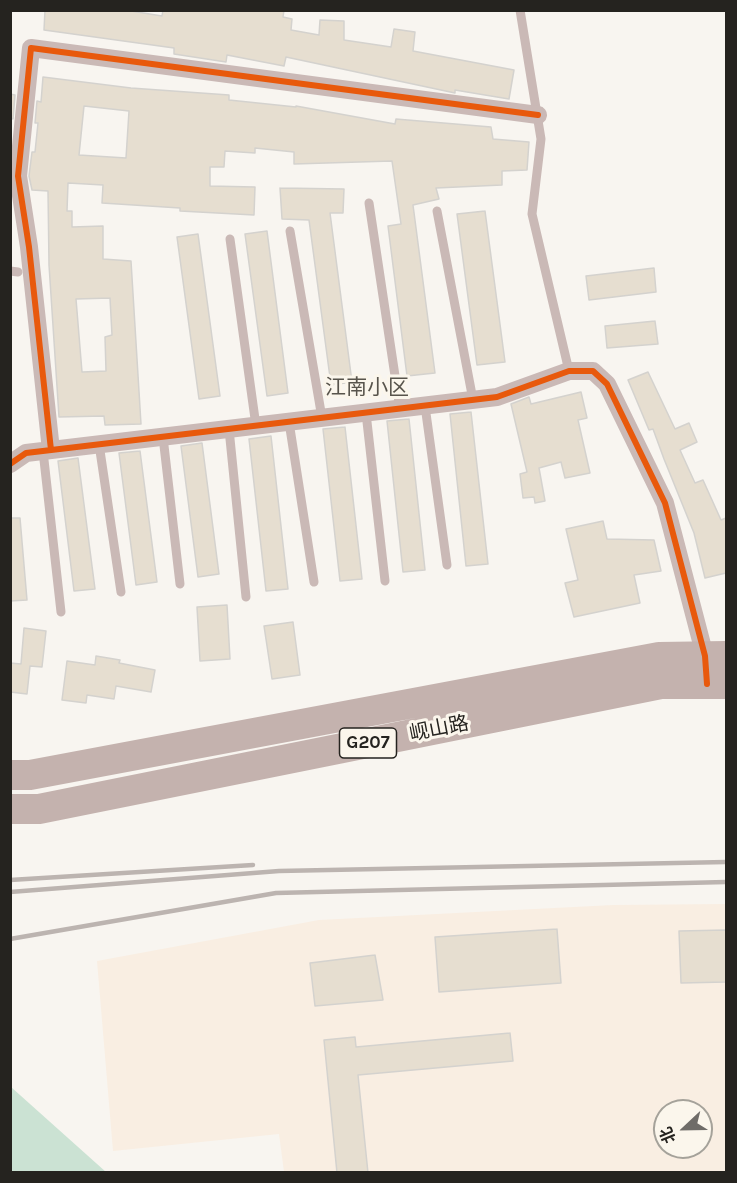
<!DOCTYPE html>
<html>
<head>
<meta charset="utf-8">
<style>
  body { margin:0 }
  #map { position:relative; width:737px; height:1183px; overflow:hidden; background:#f8f5f0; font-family:Karla,"Noto Sans SC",sans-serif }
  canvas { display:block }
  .frame { position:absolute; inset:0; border:12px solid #25231f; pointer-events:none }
  .north { position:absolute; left:653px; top:1099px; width:60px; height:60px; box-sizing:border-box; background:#fbf6ec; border:2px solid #a5a29a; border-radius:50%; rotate:248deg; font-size:16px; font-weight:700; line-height:24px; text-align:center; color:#25231f }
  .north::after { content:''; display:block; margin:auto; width:21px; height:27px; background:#6f6c68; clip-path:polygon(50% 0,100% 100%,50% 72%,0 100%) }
</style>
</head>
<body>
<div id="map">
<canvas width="737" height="1183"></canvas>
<div class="frame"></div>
<div class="north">北</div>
</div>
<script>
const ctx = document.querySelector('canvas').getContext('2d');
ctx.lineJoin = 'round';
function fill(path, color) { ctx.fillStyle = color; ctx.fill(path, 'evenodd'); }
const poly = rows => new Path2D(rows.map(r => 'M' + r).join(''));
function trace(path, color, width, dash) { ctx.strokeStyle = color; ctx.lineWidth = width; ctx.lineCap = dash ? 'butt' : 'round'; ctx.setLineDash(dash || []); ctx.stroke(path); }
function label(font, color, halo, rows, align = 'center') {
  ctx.font = font + ' Karla,"Noto Sans SC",sans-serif'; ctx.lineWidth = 6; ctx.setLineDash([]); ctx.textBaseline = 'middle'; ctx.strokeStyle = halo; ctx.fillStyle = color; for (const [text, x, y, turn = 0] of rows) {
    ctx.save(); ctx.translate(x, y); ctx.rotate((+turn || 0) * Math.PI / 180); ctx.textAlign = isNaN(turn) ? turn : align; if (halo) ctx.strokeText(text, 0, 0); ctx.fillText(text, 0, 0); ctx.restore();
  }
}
fill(poly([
  [726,904,726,1172,284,1172,279,1134,113,1151,97,961,319,920,613,905],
  [665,1111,701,1111,701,1147,665,1147]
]), '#f9eee2');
fill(poly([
  [10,1087,11,1087,106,1172,11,1172]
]), '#cbe2d3');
const building = poly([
  [45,10,125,10,162,16,163,10,284,10,283,17,292,19,291,30,319,35,320,20,344,21,344,40,391,47,394,29,415,32,413,51,514,70,509,99,455,90,455,93,286,57,284,66,227,55,226,62,174,54,174,48,44,30,45,10],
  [43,77,131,88,229,95,229,100,296,107,296,106,395,124,396,119,491,127,493,139,529,142,527,170,502,171,502,185,436,188,439,199,413,205,435,373,407,376,388,226,401,224,392,161,294,164,294,152,255,148,255,153,225,151,224,167,210,167,210,186,255,187,254,215,180,211,180,208,102,203,103,185,68,183,67,211,72,211,72,227,103,226,103,259,131,261,141,424,105,425,104,416,59,417,49,265,48,191,32,190,29,176,32,152,35,152,38,123,35,123,37,101,41,102,43,77],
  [84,106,129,111,126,158,79,155,84,106],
  [110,298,112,335,105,337,106,371,82,372,76,299,110,298],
  [10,94,15,95,13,119,10,118,10,94],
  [280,188,344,189,343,213,330,213,352,382,331,385,309,220,282,219,280,188],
  [485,211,505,362,477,365,457,214,485,211],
  [267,231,288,393,267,396,245,234,267,231],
  [198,234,220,396,199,399,177,237,198,234],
  [654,268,656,292,589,300,586,276,654,268],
  [655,321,658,344,607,348,605,326,655,321],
  [648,372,675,429,689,423,697,442,680,450,695,483,703,480,721,520,726,518,726,573,705,578,694,533,664,459,653,429,649,430,628,380,648,372],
  [581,392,587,418,578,420,590,473,565,478,561,462,539,468,545,501,535,503,534,497,523,498,520,474,527,472,511,404,529,397,531,404,581,392],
  [471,412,488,564,466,566,450,414,471,412],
  [409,419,425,570,403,572,387,421,409,419],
  [345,427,362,579,340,581,323,429,345,427],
  [271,436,288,589,266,591,249,439,271,436],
  [202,443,219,574,198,577,181,446,202,443],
  [140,451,157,582,136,585,119,453,140,451],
  [78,458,95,589,74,591,58,461,78,458],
  [10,518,20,518,27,600,10,601,10,518],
  [603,521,607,539,654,540,661,571,634,575,640,603,574,617,565,583,578,580,566,529,603,521],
  [227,605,230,659,200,661,197,607,227,605],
  [293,622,300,675,272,679,264,626,293,622],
  [24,628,46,631,42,667,30,666,27,694,10,692,10,663,21,664,24,628],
  [96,656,120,660,119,663,155,670,151,692,116,686,114,699,87,695,86,703,62,700,67,661,95,665,96,656],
  [557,929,561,983,439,992,435,937,557,929],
  [726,930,726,982,681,983,679,931,726,930],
  [375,955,383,1000,315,1006,310,963,375,955],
  [510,1033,513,1061,358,1075,368,1173,337,1173,324,1040,355,1037,356,1047,510,1033]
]);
fill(building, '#e6ded0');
trace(building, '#d4d2ce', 1.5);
trace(poly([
  [520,10,541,139,532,214,569,371],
  [369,203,400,409],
  [437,211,473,400],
  [290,231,322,418],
  [230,239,256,426],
  [10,271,18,272],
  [425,406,447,565],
  [366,413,385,581],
  [289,422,314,582],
  [229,429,246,597],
  [163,437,180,584],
  [99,444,121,592],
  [43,451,61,612]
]), '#cab9b6', 9);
trace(poly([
  [51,450,29,247,18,176,31,48,538,115],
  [10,464,26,453,497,397,569,371,593,371,607,384,665,503,705,656,706,665]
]), '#cab9b6', 18);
trace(poly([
  [10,775,30,775,659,657,726,656],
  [10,809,39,809,661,684,726,684]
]), '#c4b2ae', 30);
trace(poly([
  [10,880,253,865],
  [10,892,279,871,726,862],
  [10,939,276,893,726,882]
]), '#bcb4b0', 4.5);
trace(poly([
  [51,450,29,247,18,176,31,48,538,115],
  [10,464,26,453,497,397,569,371,593,371,607,384,665,503,705,656,707,684]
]), '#e8590c', 6);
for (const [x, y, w] of [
  [368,743,57]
]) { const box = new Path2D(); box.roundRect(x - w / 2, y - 15, w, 30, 4.5); ctx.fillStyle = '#fbf6ec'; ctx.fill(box); trace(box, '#25231f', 1.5); }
label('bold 18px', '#25231f', null, [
  ["G207",368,743]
]);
label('20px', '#25231f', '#fbf6ec', [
  ["岘山路",439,729,-11]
]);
label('21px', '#58544c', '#fbf6ec', [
  ["江南小区",367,388]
]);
</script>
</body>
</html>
